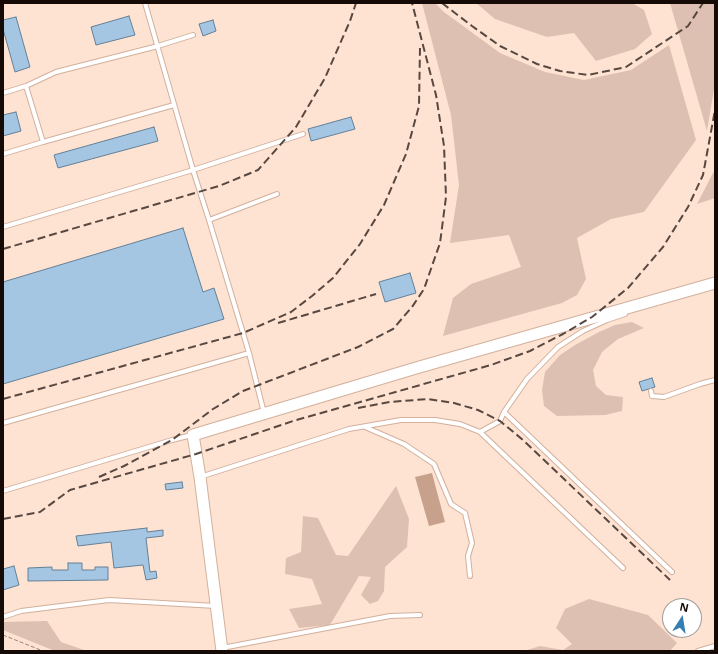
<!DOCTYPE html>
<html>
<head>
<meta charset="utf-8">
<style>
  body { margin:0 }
  #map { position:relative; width:718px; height:654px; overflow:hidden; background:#fee2d2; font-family:"Noto Sans",sans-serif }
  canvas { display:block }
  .frame { position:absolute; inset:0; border:4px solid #150a05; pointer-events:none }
  .north { position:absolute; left:662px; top:598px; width:40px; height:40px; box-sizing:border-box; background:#fff; border:1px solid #a19d9b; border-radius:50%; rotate:12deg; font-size:11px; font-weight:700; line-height:16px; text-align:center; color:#150a05 }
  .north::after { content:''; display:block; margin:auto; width:14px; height:18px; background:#357eb2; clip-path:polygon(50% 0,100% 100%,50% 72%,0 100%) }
</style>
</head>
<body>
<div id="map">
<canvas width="718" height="654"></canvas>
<div class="frame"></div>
<div class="north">N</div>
</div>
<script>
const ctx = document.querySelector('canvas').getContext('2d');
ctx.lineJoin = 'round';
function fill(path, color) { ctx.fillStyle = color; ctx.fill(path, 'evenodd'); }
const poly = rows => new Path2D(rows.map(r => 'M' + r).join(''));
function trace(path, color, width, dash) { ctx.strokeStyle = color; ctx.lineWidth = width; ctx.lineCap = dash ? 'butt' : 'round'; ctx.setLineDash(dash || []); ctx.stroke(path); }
fill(poly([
  [422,3,435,3,444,12,500,53,545,72,584,80,631,70,669,45,696,140,644,212,611,219,577,238,586,279,577,295,562,303,443,336,453,298,471,284,521,267,509,235,450,243,459,185,451,115],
  [476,3,632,3,644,10,652,34,635,49,596,61,574,33,547,37,495,19],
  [670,3,715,3,715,83,707,131],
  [715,171,715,198,697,204,713,173],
  [632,322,644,328,618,339,602,352,593,370,596,386,606,395,623,397,622,411,605,415,557,416,544,406,542,390,545,372,560,355,575,345,599,332,615,325],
  [396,486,409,519,407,547,385,567,384,591,378,601,370,604,361,595,371,577,359,576,330,625,299,628,289,609,322,604,312,579,285,574,286,558,301,552,303,516,318,518,336,555,348,556],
  [589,599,648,615,677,643,670,651,524,651,540,646,563,650,572,644,556,628,565,609],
  [47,621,61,642,87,651,55,651,3,630,3,622]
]), '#ddc0b1');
fill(poly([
  [432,473,445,522,429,526,415,477]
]), '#c7a18c');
const building = poly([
  [129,16,135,35,96,45,91,27,129,16],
  [16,17,30,67,15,72,3,29,3,20,16,17],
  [213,20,216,31,203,36,199,24,213,20],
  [16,112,21,131,3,136,3,115,16,112],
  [351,117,355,129,311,141,308,129,351,117],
  [154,127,158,141,58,168,54,155,154,127],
  [183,228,203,292,214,288,224,319,3,384,3,282,183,228],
  [410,273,416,293,385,302,379,282,410,273],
  [652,378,655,387,642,391,639,382,652,378],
  [182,482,183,488,166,490,165,484,182,482],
  [147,528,147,532,163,530,163,536,146,538,150,572,156,571,157,578,146,580,143,565,114,568,111,542,78,546,76,536,147,528],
  [68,563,82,563,82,570,95,570,95,567,108,567,108,580,28,581,28,568,52,567,52,570,68,570,68,563],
  [14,566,19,585,3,590,3,569,14,566]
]);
fill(building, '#a4c6e2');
trace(building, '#648097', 1);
const lane = poly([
  [3,93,26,86,56,72,158,46,193,35],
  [43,142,174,105],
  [3,154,43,142,26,86],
  [209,220,277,194],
  [3,227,193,170,303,134],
  [249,353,264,413],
  [651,391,652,396,664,397,700,384,715,380],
  [504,412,672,572],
  [3,423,249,353,209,220,193,170,145,3],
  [365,427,404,444,434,464,451,504,465,513,472,543,468,556,470,576],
  [480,432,500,421,504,412,527,379,558,347,583,331,607,320,625,314],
  [200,477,349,429,401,420,435,420,460,424,480,432,623,568],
  [3,491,172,440,192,435],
  [3,617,21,611,109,600,216,606],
  [222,648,390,616,420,615],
  [698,651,715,646]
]);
const secondary = poly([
  [222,651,200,477,193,435,416,368,715,283]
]);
trace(lane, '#d2b09c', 6);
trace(secondary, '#d2b09c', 13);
trace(poly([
  [3,635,43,651]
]), '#978277', 1, [4, 2]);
trace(lane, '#fff', 4);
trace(secondary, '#fff', 11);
trace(poly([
  [442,3,472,26,500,46,537,64,560,71,588,75,626,67,688,26,703,3],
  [3,249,219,186,258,170,296,127,325,78,350,21,356,3],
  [278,323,376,294],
  [3,399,243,333,291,312,312,296,333,278,360,244,384,205,406,154,419,106,420,48],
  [358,408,390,402,428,399,454,403,478,410,500,421,523,440,670,580],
  [99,477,124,466,172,440,213,409,243,391,358,347,393,329,412,307,424,289,440,243,446,197,444,146,436,95,412,3],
  [3,519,40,512,70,490,196,454,293,421,491,365,530,351,563,334,592,317,628,288,663,247,688,207,703,175,715,110]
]), '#584840', 2, [8, 4]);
</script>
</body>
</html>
